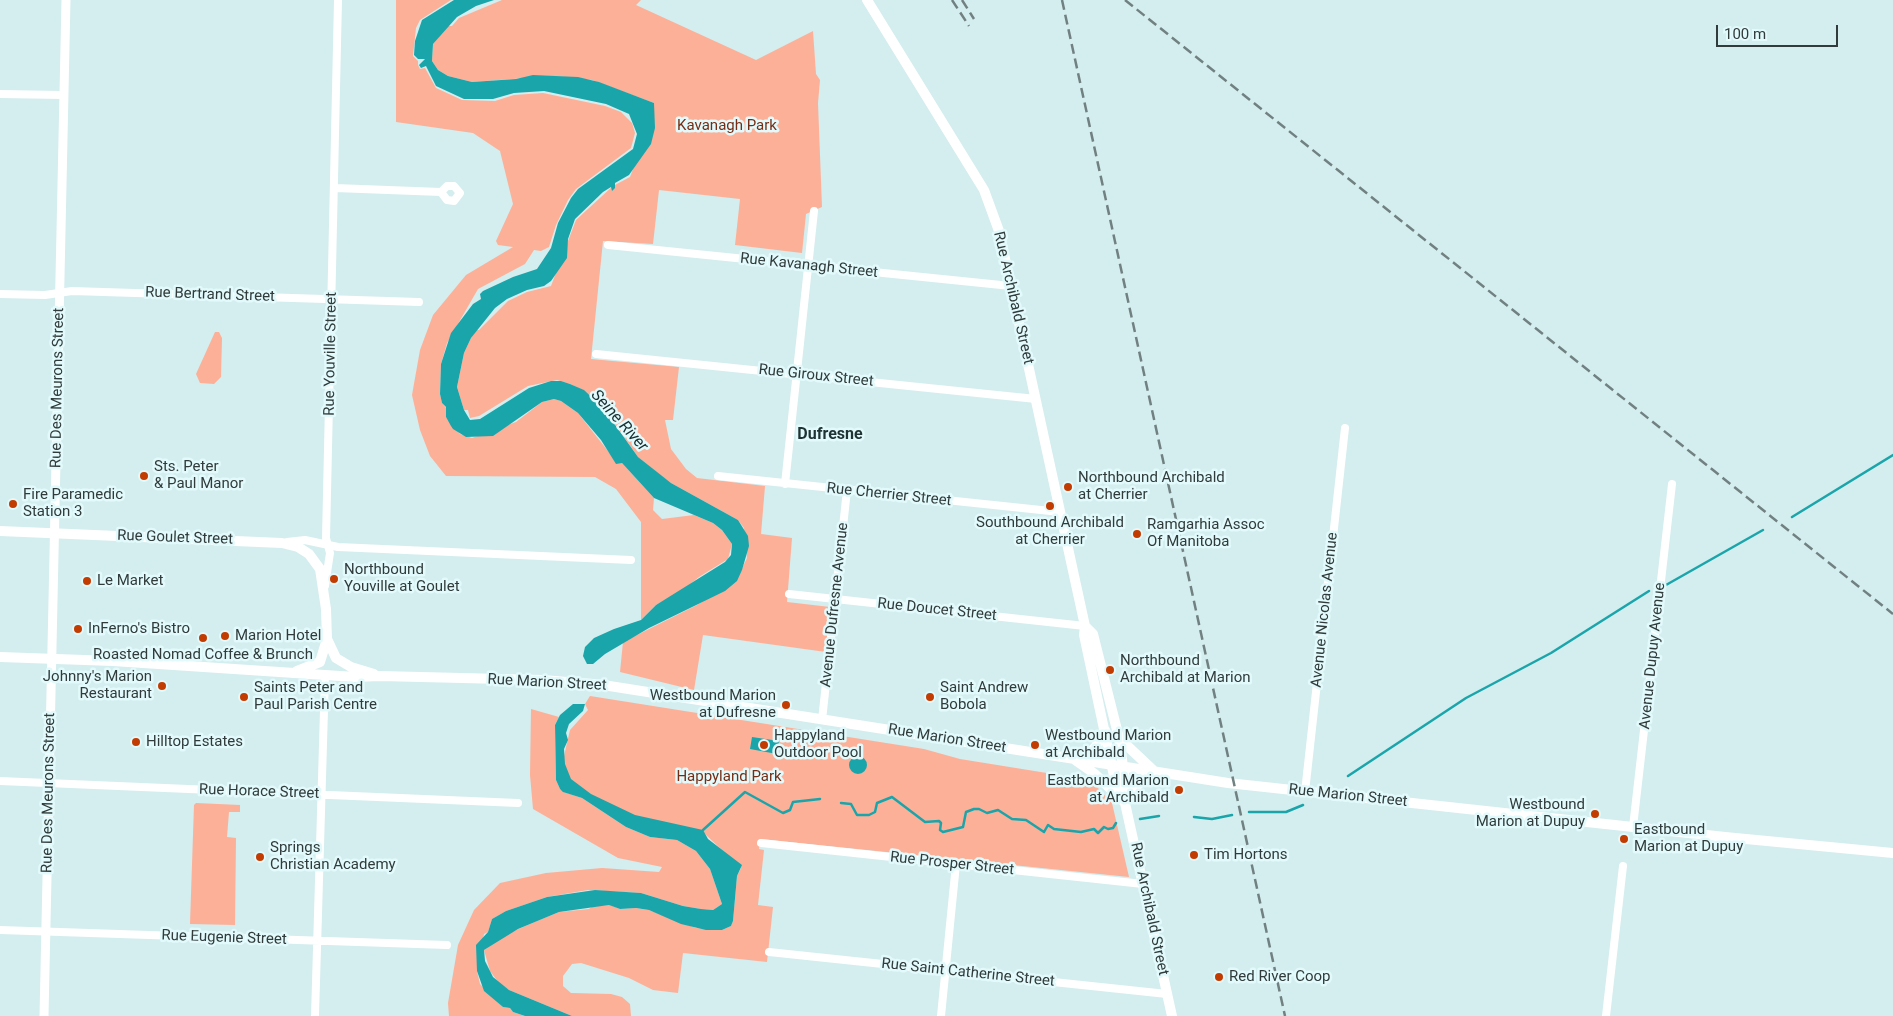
<!DOCTYPE html>
<html>
<head>
<meta charset="utf-8">
<style>
  body { margin:0 }
  #map { position:relative; width:1893px; height:1016px; overflow:hidden; background:#d4edee; font-family:Roboto,sans-serif }
  canvas { display:block }
  .scale { position:absolute; left:1716px; top:25px; width:122px; height:22px; box-sizing:border-box; border:2px solid #313b3b; border-top:0; padding-left:6px; font-size:15px; line-height:18px; white-space:nowrap; color:#313b3b; -webkit-text-stroke:4px #e2fafb; paint-order:stroke }
</style>
</head>
<body>
<div id="map">
<canvas width="1893" height="1016"></canvas>
<div class="scale">100 m</div>
</div>
<script>
const ctx = document.querySelector('canvas').getContext('2d');
ctx.lineJoin = 'round';
function fill(path, color) { ctx.fillStyle = color; ctx.fill(path, 'evenodd'); }
const poly = rows => new Path2D(rows.map(r => 'M' + r).join(''));
function trace(path, color, width, dash) { ctx.strokeStyle = color; ctx.lineWidth = width; ctx.lineCap = dash ? 'butt' : 'round'; ctx.setLineDash(dash || []); ctx.stroke(path); }
function label(font, color, halo, rows, align = 'center') {
  ctx.font = font + ' Roboto,sans-serif'; ctx.lineWidth = 5; ctx.setLineDash([]); ctx.textBaseline = 'middle'; ctx.strokeStyle = halo; ctx.fillStyle = color; for (const [text, x, y, turn = 0] of rows) {
    ctx.save(); ctx.translate(x, y); ctx.rotate((+turn || 0) * Math.PI / 180); ctx.textAlign = isNaN(turn) ? turn : align; if (halo) ctx.strokeText(text, 0, 0); ctx.fillText(text, 0, 0); ctx.restore();
  }
}
fill(poly([
  [396,0,451,0,420,20,416,28,413,56,418,61,418,65,420,69,425,68,436,88,462,100,495,101,514,95,543,93,605,106,621,112,632,123,635,133,631,148,576,189,568,200,556,225,549,247,541,251,534,250,525,264,478,289,447,343,441,364,440,394,442,403,447,409,446,417,460,434,472,438,516,422,542,402,554,399,561,401,578,413,615,460,622,463,654,498,653,510,662,519,694,515,713,523,722,530,732,544,728,559,699,577,684,589,656,605,641,620,641,522,616,489,595,477,446,476,430,456,420,430,412,395,420,350,433,315,466,275,513,247,498,245,496,241,513,204,500,151,473,133,396,122],
  [502,0,641,0,636,5,756,60,813,31,816,74,820,80,818,103,822,207,806,214,802,253,735,245,740,199,659,190,653,244,603,241,591,359,679,367,673,420,665,420,671,449,686,469,697,478,765,486,761,534,792,538,787,602,830,607,826,652,703,635,694,690,620,672,623,642,697,605,736,581,747,558,744,528,738,520,671,483,656,472,638,457,603,407,583,390,570,384,557,380,528,386,479,416,470,418,468,410,464,410,457,387,464,353,471,338,476,330,479,330,508,301,527,292,551,286,576,220,613,186,630,177,654,114,654,103,592,80,554,76,472,82,448,76,438,70,432,61,433,44,447,26,452,26,459,18],
  [215,332,219,332,222,338,221,377,214,384,200,383,196,374],
  [590,696,924,749,960,759,1084,779,1096,786,1112,803,1129,877,760,839,759,849,764,850,758,905,773,907,767,962,683,953,678,993,653,990,629,978,581,963,572,964,563,976,563,986,571,993,611,994,622,997,630,1004,631,1016,572,1016,509,990,499,983,490,971,484,950,507,934,537,921,559,912,589,909,593,906,610,905,620,909,636,908,649,910,696,928,722,930,731,926,733,921,737,876,741,868,704,833,637,818,582,792,561,769,570,730,588,710,585,704],
  [531,709,559,717,555,725,556,780,560,789,564,792,582,798,626,827,650,837,677,840,696,851,710,869,722,904,713,910,701,909,683,906,641,893,588,890,547,897,506,911,492,919,488,932,484,934,477,971,480,984,503,1007,510,1008,513,1012,525,1016,449,1016,448,1003,458,945,474,910,500,883,546,873,602,868,659,872,662,867,618,858,533,809,530,775],
  [196,803,240,805,240,812,229,812,227,837,236,838,235,925,190,924,194,805]
]), '#fcb098');
fill(poly([
  [454,0,494,0,476,6,457,17,433,44,432,61,438,70,448,76,472,82,516,79,533,75,578,77,599,82,654,103,655,128,651,144,629,175,615,183,615,188,612,191,611,187,603,192,575,219,568,239,567,258,551,281,544,286,527,290,507,299,495,308,471,338,464,353,457,387,464,410,470,420,480,419,529,388,551,381,561,381,570,384,584,390,603,408,638,457,671,483,738,520,748,536,749,546,742,570,737,581,725,591,649,628,605,654,593,664,587,664,583,656,585,647,594,638,614,629,641,620,656,605,725,562,731,555,732,544,722,530,713,523,654,498,622,463,616,464,601,440,578,413,561,401,554,399,542,402,493,436,466,437,453,429,451,426,446,417,446,407,442,403,440,394,441,364,451,333,473,304,481,299,480,294,483,291,513,277,537,269,551,248,558,223,571,198,578,189,633,149,637,134,629,114,606,104,544,91,514,93,493,99,464,99,436,86,426,66,421,68,419,65,425,59,418,59,414,55,415,41,422,20],
  [573,704,585,704,583,711,569,724,566,733,568,740,564,749,565,764,571,779,591,794,635,815,703,830,708,839,742,865,737,876,733,921,731,926,722,930,706,930,681,924,649,910,636,908,620,909,609,905,559,912,518,929,484,950,485,961,493,977,509,990,572,1016,525,1016,513,1012,510,1008,503,1007,484,991,477,971,476,945,488,932,492,919,506,911,547,897,595,890,641,893,683,906,701,909,713,910,722,904,710,869,696,851,677,840,650,837,626,827,582,798,563,792,560,789,556,780,555,725,560,715],
  [752,737,779,741,777,754,750,749],
  '849 765a9 9 0 1 1 18 0a9 9 0 1 1-18 0Z'
]), '#1aa5ab');
trace(poly([
  [1792,517,1893,455],
  [1666,585,1763,530],
  [1348,776,1466,698,1551,653,1649,591],
  [841,803,851,804,857,815,869,815,875,812,877,803,892,797,925,822,939,821,941,823,940,830,943,832,963,827,966,812,974,809,979,809,987,813,998,810,1012,819,1026,820,1044,832,1048,825,1054,829,1081,832,1094,829,1098,833,1104,827,1108,829,1113,828,1116,823],
  [1249,812,1286,812,1303,805],
  [1194,817,1212,819,1232,815],
  [1140,819,1159,816],
  [703,830,745,792,783,813,790,810,793,802,820,799]
]), '#1aa5ab', 2.5);
trace(poly([
  [0,94,64,95],
  [335,188,441,192,447,186,454,186,460,193,454,201,447,200,441,192],
  [608,245,1011,286],
  [0,294,45,295,72,291,419,302],
  [596,354,1036,399],
  [718,476,1060,512],
  [785,484,814,211],
  [287,542,305,540,338,547,631,560],
  [325,586,330,553,326,538,338,0],
  [789,594,1085,626],
  [822,720,847,490],
  [0,781,518,803],
  [1305,792,1345,428],
  [1633,827,1672,484],
  [761,843,1143,884],
  [0,930,447,945],
  [769,952,1167,994],
  [315,1016,325,676],
  [941,1016,956,864],
  [1606,1016,1623,866]
]), '#fff', 8);
trace(poly([
  [44,1016,66,0]
]), '#fff', 9);
trace(poly([
  [867,0,984,190,999,231,1085,626,1084,635,1118,795],
  [0,531,282,543,298,547,309,554,320,569,326,609,327,639,336,658,351,667,374,674],
  [1085,626,1093,634,1119,738,1127,795,1125,803],
  [0,657,113,661,355,677,380,676,543,680,603,685,1228,783,1725,837,1893,853],
  [297,671,320,662,327,639],
  [1120,739,1155,772],
  [1075,759,1088,755,1096,746,1105,730],
  [1075,760,1095,774,1125,803,1172,1016],
  [1127,795,1144,779,1155,772]
]), '#fff', 10);
trace(poly([
  [952,0,969,26],
  [962,0,974,19],
  [1062,0,1285,1016],
  [1125,0,1893,614]
]), '#718182', 2.5, [10, 5]);
for (const [x, y, r, color] of [
  [144,476,5,"#c23b00"],
  [1068,487,5,"#c23b00"],
  [13,504,5,"#c23b00"],
  [1050,506,5,"#c23b00"],
  [1137,534,5,"#c23b00"],
  [334,579,5,"#c23b00"],
  [87,581,5,"#c23b00"],
  [78,629,5,"#c23b00"],
  [225,636,5,"#c23b00"],
  [203,638,5,"#c23b00"],
  [1110,670,5,"#c23b00"],
  [162,686,5,"#c23b00"],
  [244,697,5,"#c23b00"],
  [930,697,5,"#c23b00"],
  [786,705,5,"#c23b00"],
  [136,742,5,"#c23b00"],
  [764,745,5,"#c23b00"],
  [1035,745,5,"#c23b00"],
  [1179,790,5,"#c23b00"],
  [1595,814,5,"#c23b00"],
  [1624,839,5,"#c23b00"],
  [1194,855,5,"#c23b00"],
  [260,857,5,"#c23b00"],
  [1219,977,5,"#c23b00"]
]) { const dot = new Path2D(); dot.arc(x, y, r, 0, 2 * Math.PI); ctx.fillStyle = color; ctx.fill(dot); trace(dot, '#e2fafb', 2); }
label('15px', '#772d15', '#e2fafb', [
  ["Kavanagh Park",727,126],
  ["Happyland Park",729,777]
]);
label('15px', '#313b3b', '#e2fafb', [
  ["Rue Kavanagh Street",809,266,6],
  ["Rue Bertrand Street",210,295,2],
  ["Rue Archibald Street",1013,298,77],
  ["Rue Youville Street",331,354,-89],
  ["Rue Giroux Street",816,376,6],
  ["Rue Des Meurons Street",58,388,-89],
  ["Rue Cherrier Street",889,495,6],
  ["Rue Goulet Street",175,538,2],
  ["Avenue Dufresne Avenue",835,605,-84],
  ["Rue Doucet Street",937,610,6],
  ["Avenue Nicolas Avenue",1325,610,-84],
  ["Avenue Dupuy Avenue",1653,656,-84],
  ["Rue Marion Street",547,683,3],
  ["Rue Marion Street",947,739,9],
  ["Rue Horace Street",259,792,2],
  ["Rue Des Meurons Street",49,793,-89],
  ["Rue Marion Street",1348,796,6],
  ["Rue Prosper Street",952,864,6],
  ["Rue Archibald Street",1149,909,78],
  ["Rue Eugenie Street",224,938,2],
  ["Rue Saint Catherine Street",968,973,6]
]);
label('15px', '#313b3b', '#e2fafb', [
  ["Sts. Peter",154,467],
  ["& Paul Manor",154,484],
  ["Northbound Archibald",1078,478],
  ["at Cherrier",1078,495],
  ["Fire Paramedic",23,495],
  ["Station 3",23,512],
  ["Southbound Archibald",1050,523,"center"],
  ["at Cherrier",1050,540,"center"],
  ["Ramgarhia Assoc",1147,525],
  ["Of Manitoba",1147,542],
  ["Northbound",344,570],
  ["Youville at Goulet",344,587],
  ["Le Market",97,581],
  ["InFerno's Bistro",88,629],
  ["Marion Hotel",235,636],
  ["Roasted Nomad Coffee & Brunch",203,655,"center"],
  ["Northbound",1120,661],
  ["Archibald at Marion",1120,678],
  ["Johnny's Marion",152,677,"right"],
  ["Restaurant",152,694,"right"],
  ["Saints Peter and",254,688],
  ["Paul Parish Centre",254,705],
  ["Saint Andrew",940,688],
  ["Bobola",940,705],
  ["Westbound Marion",776,696,"right"],
  ["at Dufresne",776,713,"right"],
  ["Happyland",774,736],
  ["Outdoor Pool",774,753],
  ["Westbound Marion",1045,736],
  ["at Archibald",1045,753],
  ["Hilltop Estates",146,742],
  ["Eastbound Marion",1169,781,"right"],
  ["at Archibald",1169,798,"right"],
  ["Westbound",1585,805,"right"],
  ["Marion at Dupuy",1585,822,"right"],
  ["Eastbound",1634,830],
  ["Marion at Dupuy",1634,847],
  ["Springs",270,848],
  ["Christian Academy",270,865],
  ["Tim Hortons",1204,855],
  ["Red River Coop",1229,977]
], 'left');
label('italic 16px', '#182d2f', '#e2fafb', [
  ["Seine River",619,421,48]
]);
label('bold 16px', '#1f3334', '#e2fafb', [
  ["Dufresne",830,435]
]);
</script>
</body>
</html>
